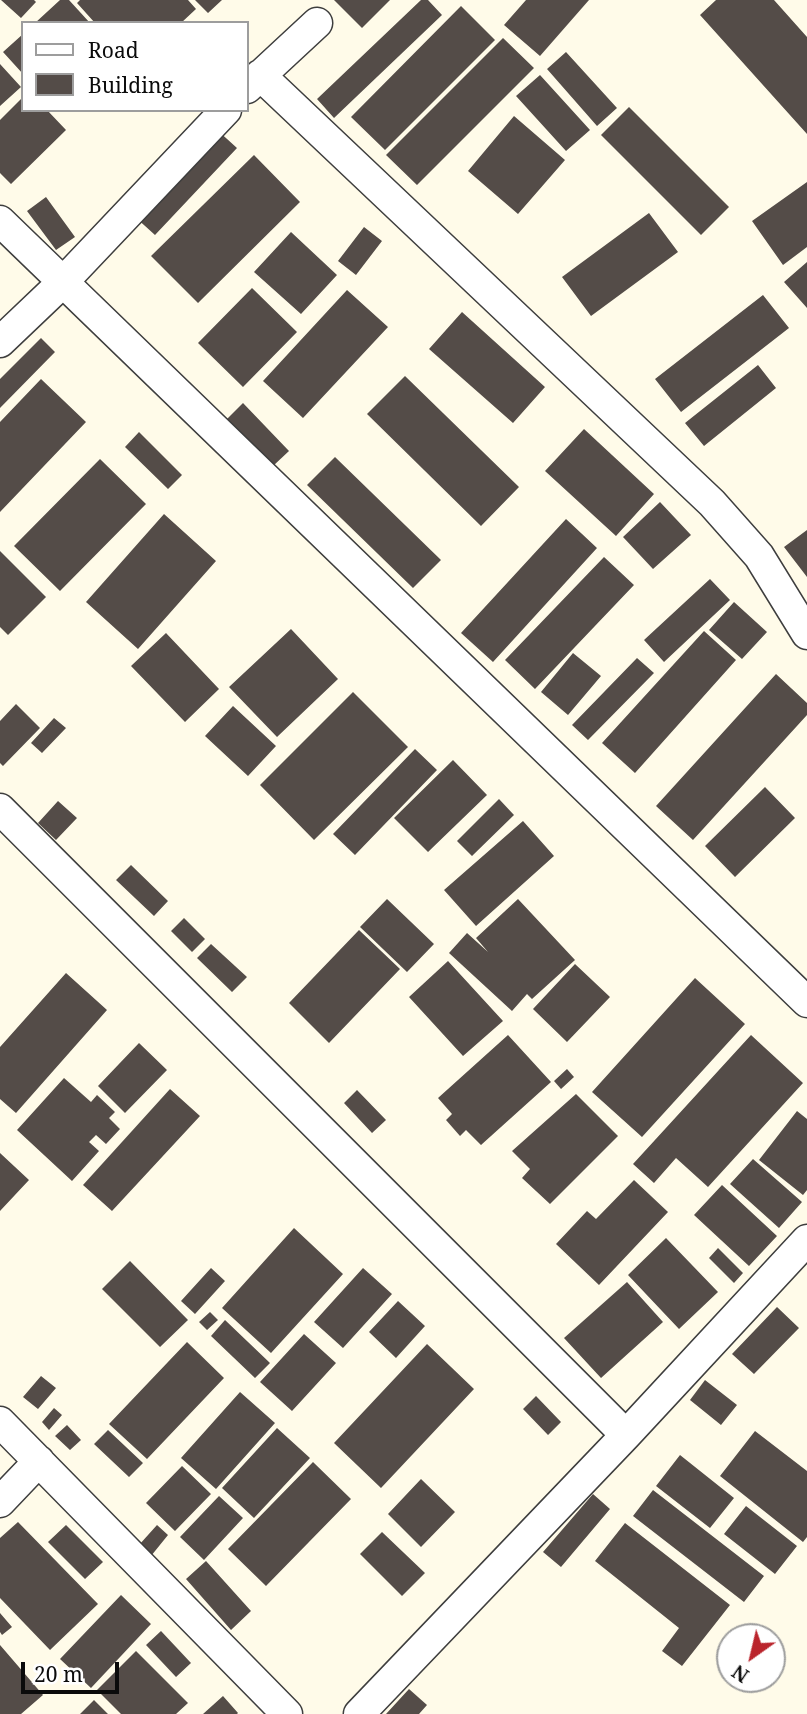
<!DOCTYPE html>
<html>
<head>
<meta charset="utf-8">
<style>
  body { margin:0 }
  #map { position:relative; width:807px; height:1714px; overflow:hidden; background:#fffbe9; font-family:"Noto Serif",serif }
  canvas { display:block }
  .legend { position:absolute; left:21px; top:21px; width:228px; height:91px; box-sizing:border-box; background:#fff; border:2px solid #9d9d9d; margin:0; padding:9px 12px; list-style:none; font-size:21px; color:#0b0b0b }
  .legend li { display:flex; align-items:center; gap:14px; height:35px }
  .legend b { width:35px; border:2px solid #9d9d9d }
  .north { position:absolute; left:716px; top:1623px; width:70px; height:70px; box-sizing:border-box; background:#fff; border:2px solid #9d9d9d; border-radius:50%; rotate:214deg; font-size:19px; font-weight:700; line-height:28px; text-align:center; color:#0b0b0b }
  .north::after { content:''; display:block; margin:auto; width:24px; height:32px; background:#ba242c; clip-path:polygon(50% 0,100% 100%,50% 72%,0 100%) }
  .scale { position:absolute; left:21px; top:1662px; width:98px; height:32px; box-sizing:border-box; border:4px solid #0b0b0b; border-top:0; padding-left:9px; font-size:21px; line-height:24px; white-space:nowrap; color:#0b0b0b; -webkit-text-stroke:5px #fff; paint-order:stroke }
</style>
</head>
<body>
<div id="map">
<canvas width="807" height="1714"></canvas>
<ul class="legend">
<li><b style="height:9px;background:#fff"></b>Road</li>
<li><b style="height:19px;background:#544c48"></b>Building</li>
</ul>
<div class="north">N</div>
<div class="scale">20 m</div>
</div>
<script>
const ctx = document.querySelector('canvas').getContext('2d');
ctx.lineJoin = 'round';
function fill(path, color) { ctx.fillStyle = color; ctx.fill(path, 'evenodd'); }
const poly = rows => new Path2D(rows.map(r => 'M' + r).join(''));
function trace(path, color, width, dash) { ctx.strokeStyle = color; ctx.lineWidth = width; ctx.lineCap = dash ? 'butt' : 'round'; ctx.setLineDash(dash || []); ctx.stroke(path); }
fill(poly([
  [1,0,34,0,36,2,21,18],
  [60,0,69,0,90,23,35,23],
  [80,0,188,0,196,9,181,23,95,23,77,3],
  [195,0,222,0,208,13],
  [334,0,390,0,362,28],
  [421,0,428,0,442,15,334,118,317,99],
  [526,0,589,0,540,56,504,25],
  [716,0,774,0,807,37,807,134,700,15],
  [461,6,495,40,385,150,351,117],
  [23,34,23,74,3,52],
  [503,38,534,68,417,185,386,155],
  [566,52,617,108,597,126,547,69],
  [0,64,21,87,0,106],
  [540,75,590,130,566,151,516,96],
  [23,97,23,110,47,110,66,130,11,184,0,173,0,120],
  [629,107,729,207,701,235,601,135],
  [514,116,565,160,518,214,468,171],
  [216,129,237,148,155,235,134,216],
  [254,155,300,202,198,303,151,256],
  [807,182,807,247,783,265,752,221],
  [46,197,75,237,56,250,27,211],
  [649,213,678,252,591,316,562,277],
  [364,227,382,241,356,275,338,261],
  [291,232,337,275,301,314,254,272],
  [807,262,807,308,784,282],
  [252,288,297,332,243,387,198,343],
  [347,290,388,327,303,418,263,381],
  [763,295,789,328,681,412,655,379],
  [462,312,545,387,513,423,429,349],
  [41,338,55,352,0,408,0,379],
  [758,365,776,388,704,446,685,423],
  [405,376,519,487,481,526,367,414],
  [41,379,86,422,0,512,0,422],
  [243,403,289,451,273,466,227,419],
  [584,429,654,494,616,536,545,471],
  [139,432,182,475,168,489,125,447],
  [335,457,441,560,413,588,307,485],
  [100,459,146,504,60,591,14,546],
  [660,502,691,535,653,569,623,537],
  [164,514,216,561,138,649,86,602],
  [566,519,597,548,493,662,461,633],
  [807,530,807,577,784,547],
  [0,551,46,597,8,635,0,627],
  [604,557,634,585,535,689,505,660],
  [710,579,730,600,664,662,644,640],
  [734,602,767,632,742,659,709,630],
  [291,629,338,679,277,737,229,687],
  [704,631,736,660,635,773,602,743],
  [166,633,219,689,185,722,131,666],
  [573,653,601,676,568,715,541,692],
  [637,658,654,673,588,740,572,725],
  [776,674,807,703,807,715,693,840,656,806],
  [353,692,408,747,314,840,260,785],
  [16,704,40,728,3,766,0,763,0,721],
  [233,706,276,746,248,776,205,736],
  [54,718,66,728,42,753,31,743],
  [415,749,437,770,355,855,333,834],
  [453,760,487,795,428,852,394,818],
  [765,787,795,818,735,877,705,846],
  [499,799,514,815,472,856,457,841],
  [58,801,77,818,56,840,38,823],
  [523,821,554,856,476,926,444,890],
  [131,865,168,901,154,916,116,880],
  [387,899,434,944,407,972,360,927],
  [518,899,575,960,532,999,527,994,512,1011,449,953,467,933,488,952,476,938],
  [184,918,205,939,192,952,171,931],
  [359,930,400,969,329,1043,289,1003],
  [211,944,247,977,232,992,197,958],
  [448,961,503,1021,463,1056,409,997],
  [575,964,610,997,567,1042,533,1009],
  [66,973,107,1010,16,1113,0,1099,0,1047],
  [695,978,745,1024,642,1137,592,1092],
  [508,1035,551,1082,481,1145,466,1130,460,1136,446,1120,452,1114,438,1098],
  [751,1035,803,1083,708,1187,676,1158,654,1183,633,1164],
  [139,1043,167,1070,125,1113,98,1086],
  [567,1069,574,1077,561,1089,554,1081],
  [64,1078,91,1102,97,1095,115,1112,109,1118,120,1129,106,1144,96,1135,89,1142,99,1151,72,1181,17,1130],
  [170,1089,200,1116,112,1211,83,1185],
  [357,1090,386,1120,372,1133,344,1103],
  [576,1094,618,1136,550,1204,522,1178,530,1169,512,1151],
  [797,1111,807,1119,807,1190,803,1195,759,1160],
  [0,1153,29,1180,0,1211],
  [753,1159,802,1202,779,1228,730,1184],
  [634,1180,668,1212,599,1285,556,1244,587,1211,596,1219],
  [722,1185,777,1236,749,1266,694,1215],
  [294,1228,343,1274,271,1353,222,1308],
  [666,1238,718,1292,679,1329,628,1275],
  [718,1248,743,1273,734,1283,709,1258],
  [130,1261,188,1320,160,1347,102,1289],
  [211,1268,225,1281,195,1314,181,1301],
  [363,1268,392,1294,343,1348,314,1322],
  [627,1282,663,1322,601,1378,564,1338],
  [398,1301,425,1326,396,1358,369,1332],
  [777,1307,799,1328,754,1374,732,1354],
  [210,1312,218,1320,207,1330,199,1322],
  [225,1320,270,1363,255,1378,211,1336],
  [304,1334,336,1363,292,1411,260,1382],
  [187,1342,224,1378,147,1459,109,1424],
  [427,1344,474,1389,381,1488,334,1443],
  [41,1376,56,1388,38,1409,23,1397],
  [705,1380,737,1405,721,1425,690,1400],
  [240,1392,275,1423,216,1489,181,1458],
  [536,1396,561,1422,548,1435,523,1409],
  [54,1408,62,1415,49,1430,42,1422],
  [67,1425,81,1440,70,1450,55,1436],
  [277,1428,310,1458,254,1518,222,1488],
  [108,1430,143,1463,129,1477,94,1444],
  [755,1431,807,1471,807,1537,803,1542,720,1476],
  [680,1455,734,1498,710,1528,656,1486],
  [313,1462,351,1499,266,1586,228,1549],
  [182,1466,211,1494,175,1531,146,1503],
  [421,1479,455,1512,421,1547,388,1514],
  [653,1490,764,1576,744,1602,633,1516],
  [593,1494,610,1509,561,1567,543,1552],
  [219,1496,243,1518,204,1560,180,1537],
  [746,1506,797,1546,775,1574,724,1534],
  [18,1522,98,1604,50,1650,0,1598,0,1538],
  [625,1523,730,1605,682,1666,662,1651,679,1628,595,1561],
  [66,1525,103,1562,85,1579,48,1542],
  [157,1525,168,1535,151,1556,139,1545],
  [382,1532,425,1573,402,1596,360,1554],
  [206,1561,251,1611,231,1630,186,1579],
  [121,1595,151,1624,91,1688,60,1659],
  [0,1613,12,1627,2,1635,0,1632],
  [161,1631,191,1663,176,1677,146,1645],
  [0,1645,43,1695,21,1714,0,1714],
  [136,1651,188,1703,176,1714,121,1714,97,1690],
  [409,1689,427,1705,419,1714,386,1714],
  [223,1696,238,1713,237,1714,203,1714],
  [94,1700,108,1714,80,1714]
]), '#544c48');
const street = poly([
  [260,75,712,503,759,556,807,634],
  [247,88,317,23],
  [0,221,807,1002],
  [0,342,63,282,226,110],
  [0,809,626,1435],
  [0,1422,287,1714],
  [0,1502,39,1461],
  [359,1714,626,1435,807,1240]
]);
trace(street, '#3e3e3e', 33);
trace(street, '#fff', 30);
</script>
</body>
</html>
